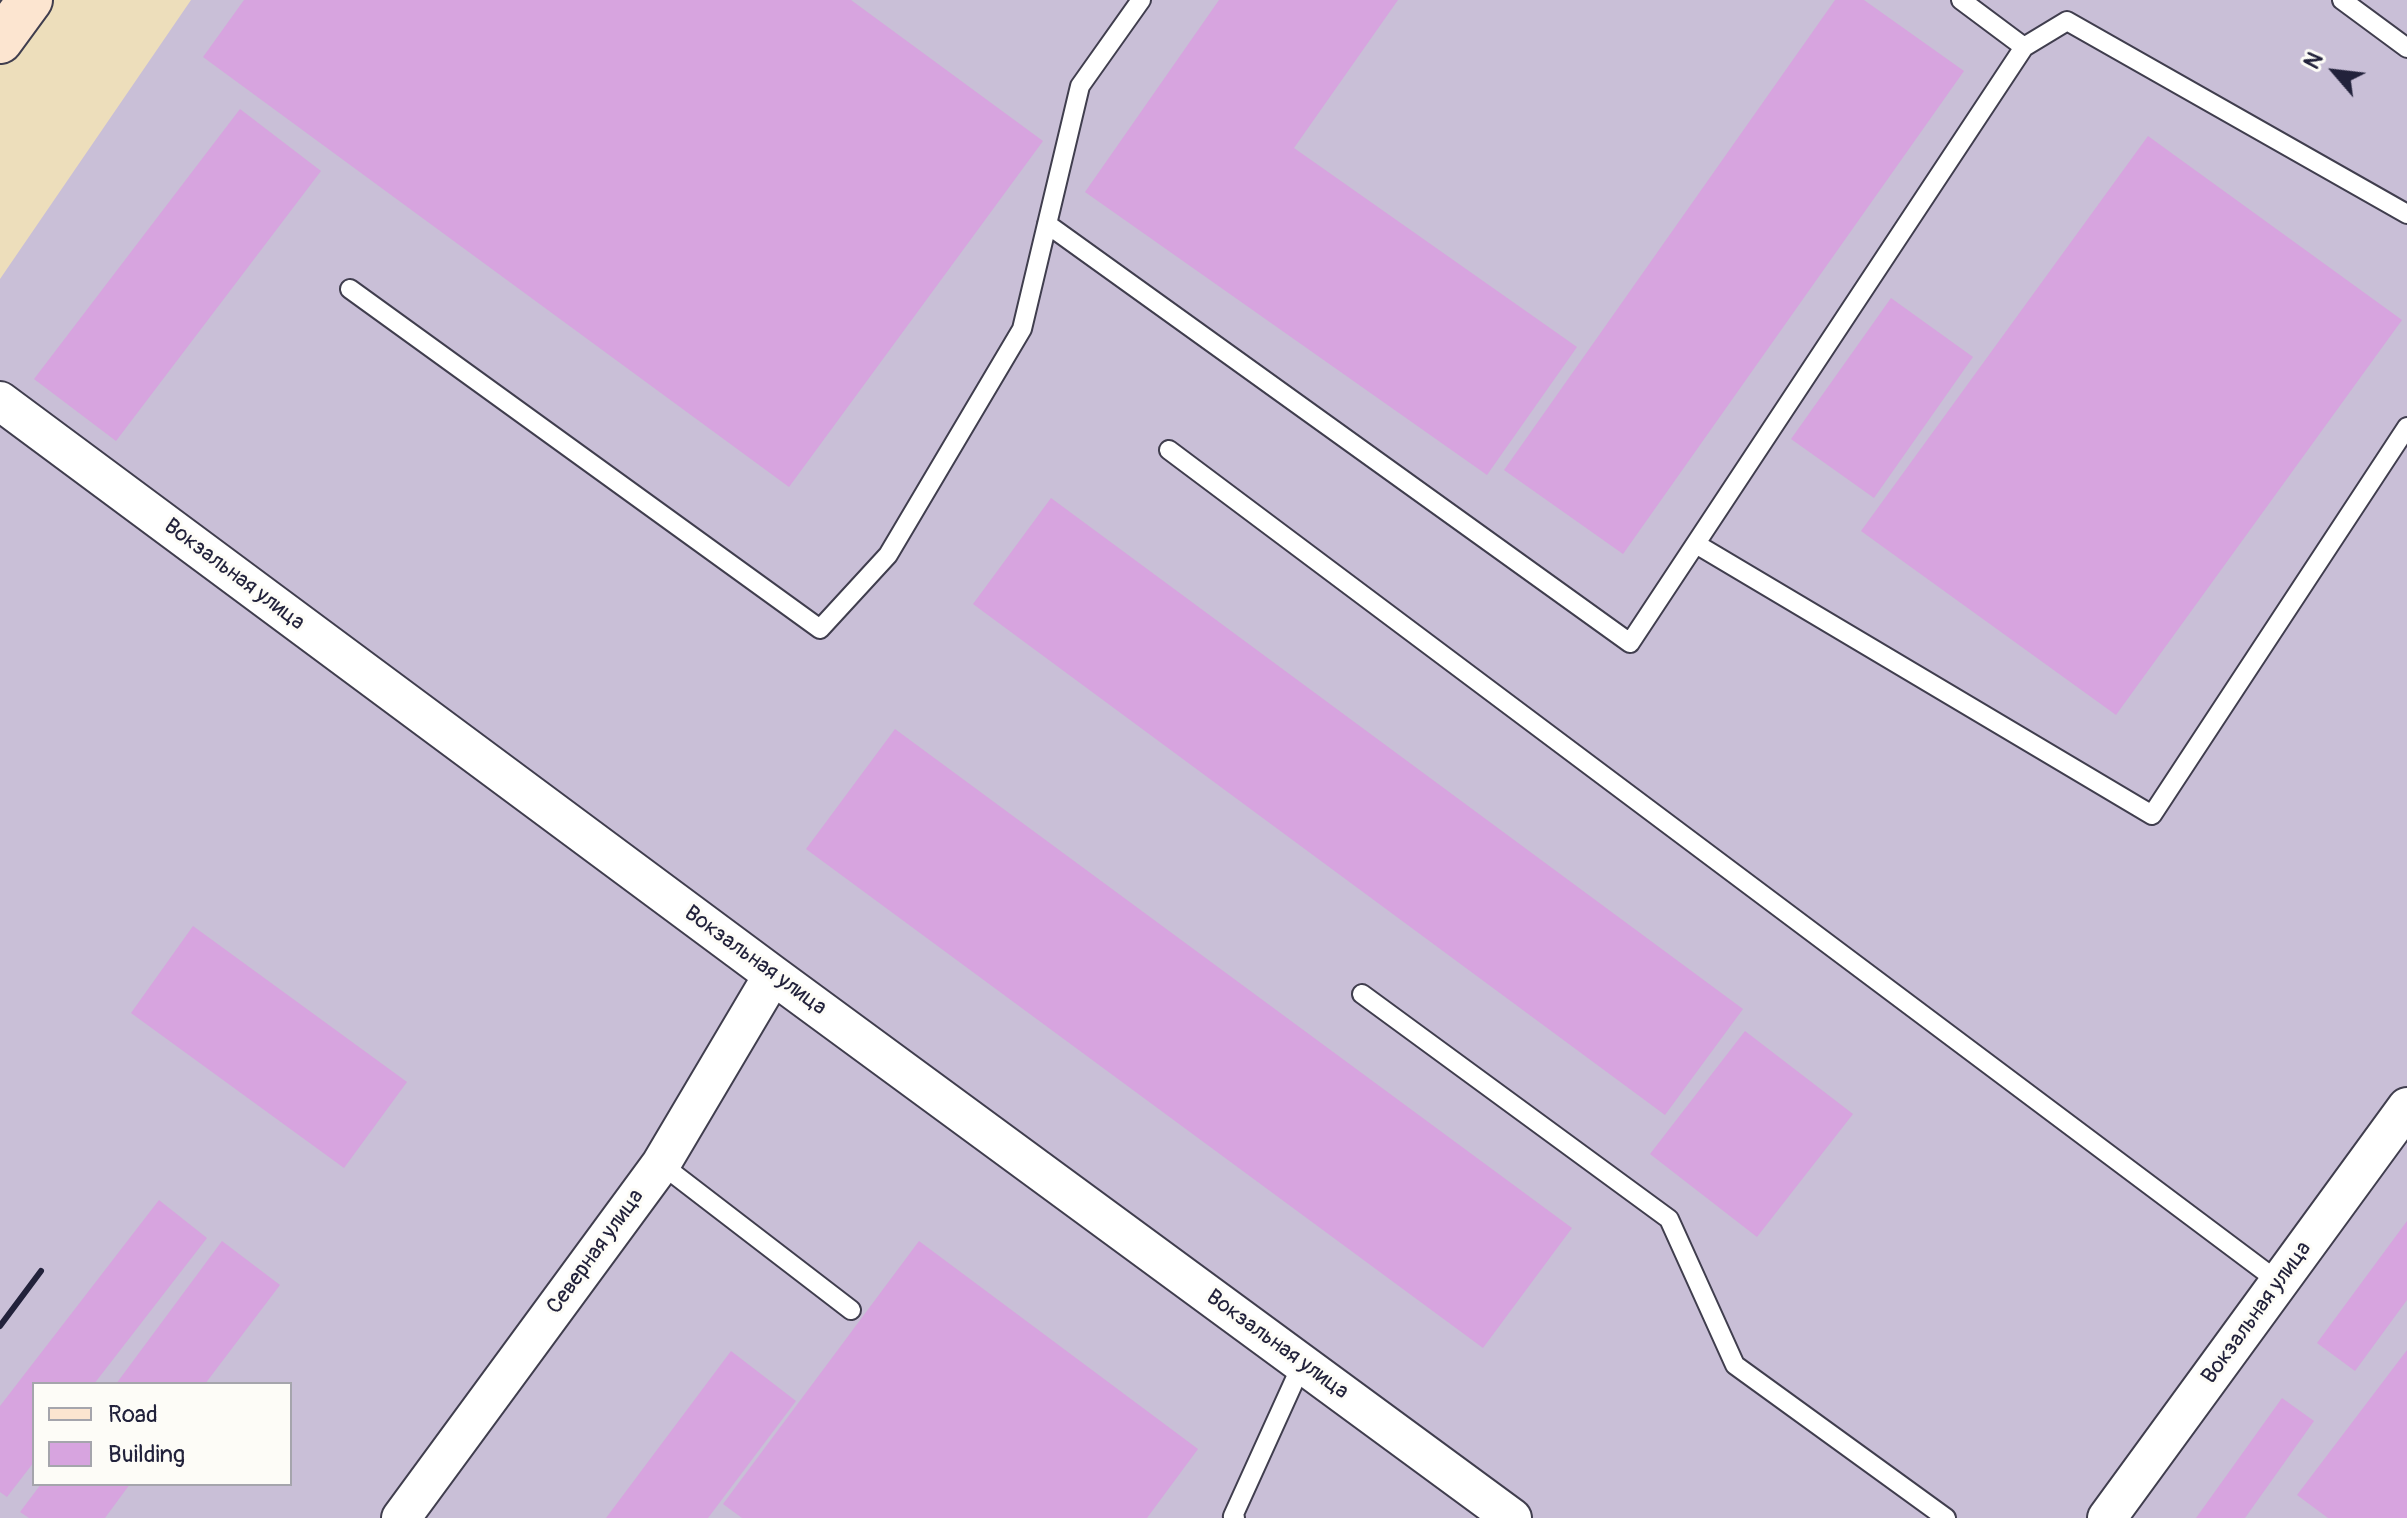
<!DOCTYPE html>
<html>
<head>
<meta charset="utf-8">
<style>
  body { margin:0 }
  #map { position:relative; width:2407px; height:1518px; overflow:hidden; background:#eddebb; font-family:Pangolin,sans-serif }
  canvas { display:block }
  .legend { position:absolute; left:32px; top:1382px; width:260px; height:104px; box-sizing:border-box; background:#fdfcf7; border:2px solid #a5a5ac; margin:0; padding:10px 14px; list-style:none; font-size:24px; color:#22223b }
  .legend li { display:flex; align-items:center; gap:16px; height:40px }
  .legend b { width:40px; border:2px solid #a5a5ac }
  .north { position:absolute; left:2295px; top:32px; width:80px; height:80px; -webkit-text-stroke:6px #fdfcf7; paint-order:stroke; rotate:298deg; font-size:22px; font-weight:700; line-height:32px; text-align:center; color:#22223b }
  .north::after { content:''; display:block; margin:auto; width:28px; height:36px; background:#22223b; clip-path:polygon(50% 0,100% 100%,50% 72%,0 100%) }
</style>
</head>
<body>
<div id="map">
<canvas width="2407" height="1518"></canvas>
<ul class="legend">
<li><b style="height:10px;background:#fce5d0"></b>Road</li>
<li><b style="height:22px;background:#d7a4df"></b>Building</li>
</ul>
<div class="north">N</div>
</div>
<script>
const ctx = document.querySelector('canvas').getContext('2d');
ctx.lineJoin = 'round';
function fill(path, color) { ctx.fillStyle = color; ctx.fill(path, 'evenodd'); }
const poly = rows => new Path2D(rows.map(r => 'M' + r).join(''));
function trace(path, color, width, dash) { ctx.strokeStyle = color; ctx.lineWidth = width; ctx.lineCap = dash ? 'butt' : 'round'; ctx.setLineDash(dash || []); ctx.stroke(path); }
function label(font, color, halo, rows, align = 'center') {
  ctx.font = font + ' Pangolin,sans-serif'; ctx.lineWidth = 6; ctx.setLineDash([]); ctx.textBaseline = 'middle'; ctx.strokeStyle = halo; ctx.fillStyle = color; for (const [text, x, y, turn = 0] of rows) {
    ctx.save(); ctx.translate(x, y); ctx.rotate((+turn || 0) * Math.PI / 180); ctx.textAlign = isNaN(turn) ? turn : align; if (halo) ctx.strokeText(text, 0, 0); ctx.fillText(text, 0, 0); ctx.restore();
  }
}
fill(poly([
  [191,0,2407,0,2407,1518,0,1518,0,279],
  [34,1384,290,1384,290,1484,34,1484]
]), '#c9bfd7');
fill(poly([
  [244,0,851,0,1043,141,789,487,203,57],
  [1219,0,1398,0,1294,148,1577,347,1487,475,1085,192],
  [1835,0,1864,0,1964,71,1623,554,1504,470],
  [240,109,321,171,116,441,34,379],
  [2148,136,2402,320,2116,715,1861,531],
  [1891,298,1973,357,1874,498,1791,439],
  [1051,498,1743,1009,1665,1115,973,604],
  [895,729,1572,1228,1483,1348,806,849],
  [193,926,407,1082,344,1168,131,1013],
  [1745,1031,1853,1114,1757,1237,1650,1154],
  [159,1200,207,1238,94,1384,34,1384,34,1462,7,1497,0,1492,0,1406],
  [2407,1221,2407,1300,2355,1371,2317,1343],
  [222,1241,280,1285,205,1384,116,1384],
  [919,1241,1198,1449,1147,1518,742,1518,723,1504],
  [2407,1350,2407,1518,2328,1518,2297,1495],
  [731,1351,796,1401,708,1518,606,1518],
  [2282,1398,2314,1421,2245,1518,2196,1518],
  [41,1484,130,1484,105,1518,29,1518,20,1512]
]), '#d7a4df');
const service = poly([
  [2342,0,2407,48],
  [2024,47,2067,21,2407,214],
  [1047,224,1630,643,2024,47,1961,0],
  [350,289,820,629,888,555,1022,329,1080,86,1141,0],
  [1169,450,2279,1282],
  [1696,544,2152,815,2407,427],
  [1362,994,1669,1219,1735,1365,1946,1518],
  [661,1164,851,1310],
  [1235,1518,1233,1516,1302,1364]
]);
const minor = poly([
  [0,401,773,975,1512,1518],
  [401,1518,661,1164,773,975],
  [2107,1518,2407,1107]
]);
const secondary = poly([
  [0,41,30,0]
]);
trace(service, '#403e4e', 22);
trace(minor, '#403e4e', 42);
trace(secondary, '#403e4e', 48);
trace(service, '#fff', 18);
trace(minor, '#fff', 38);
trace(secondary, '#fce5d0', 44);
trace(poly([
  [0,1326,41,1271]
]), '#22223b', 6);
label('22px', '#22223b', '#fdfcf7', [
  ["Вокзальная улица",234,575,37],
  ["Вокзальная улица",755,961,36],
  ["Северная улица",596,1252,-54],
  ["Вокзальная улица",2257,1313,-54],
  ["Вокзальная улица",1277,1345,36]
]);
</script>
</body>
</html>
